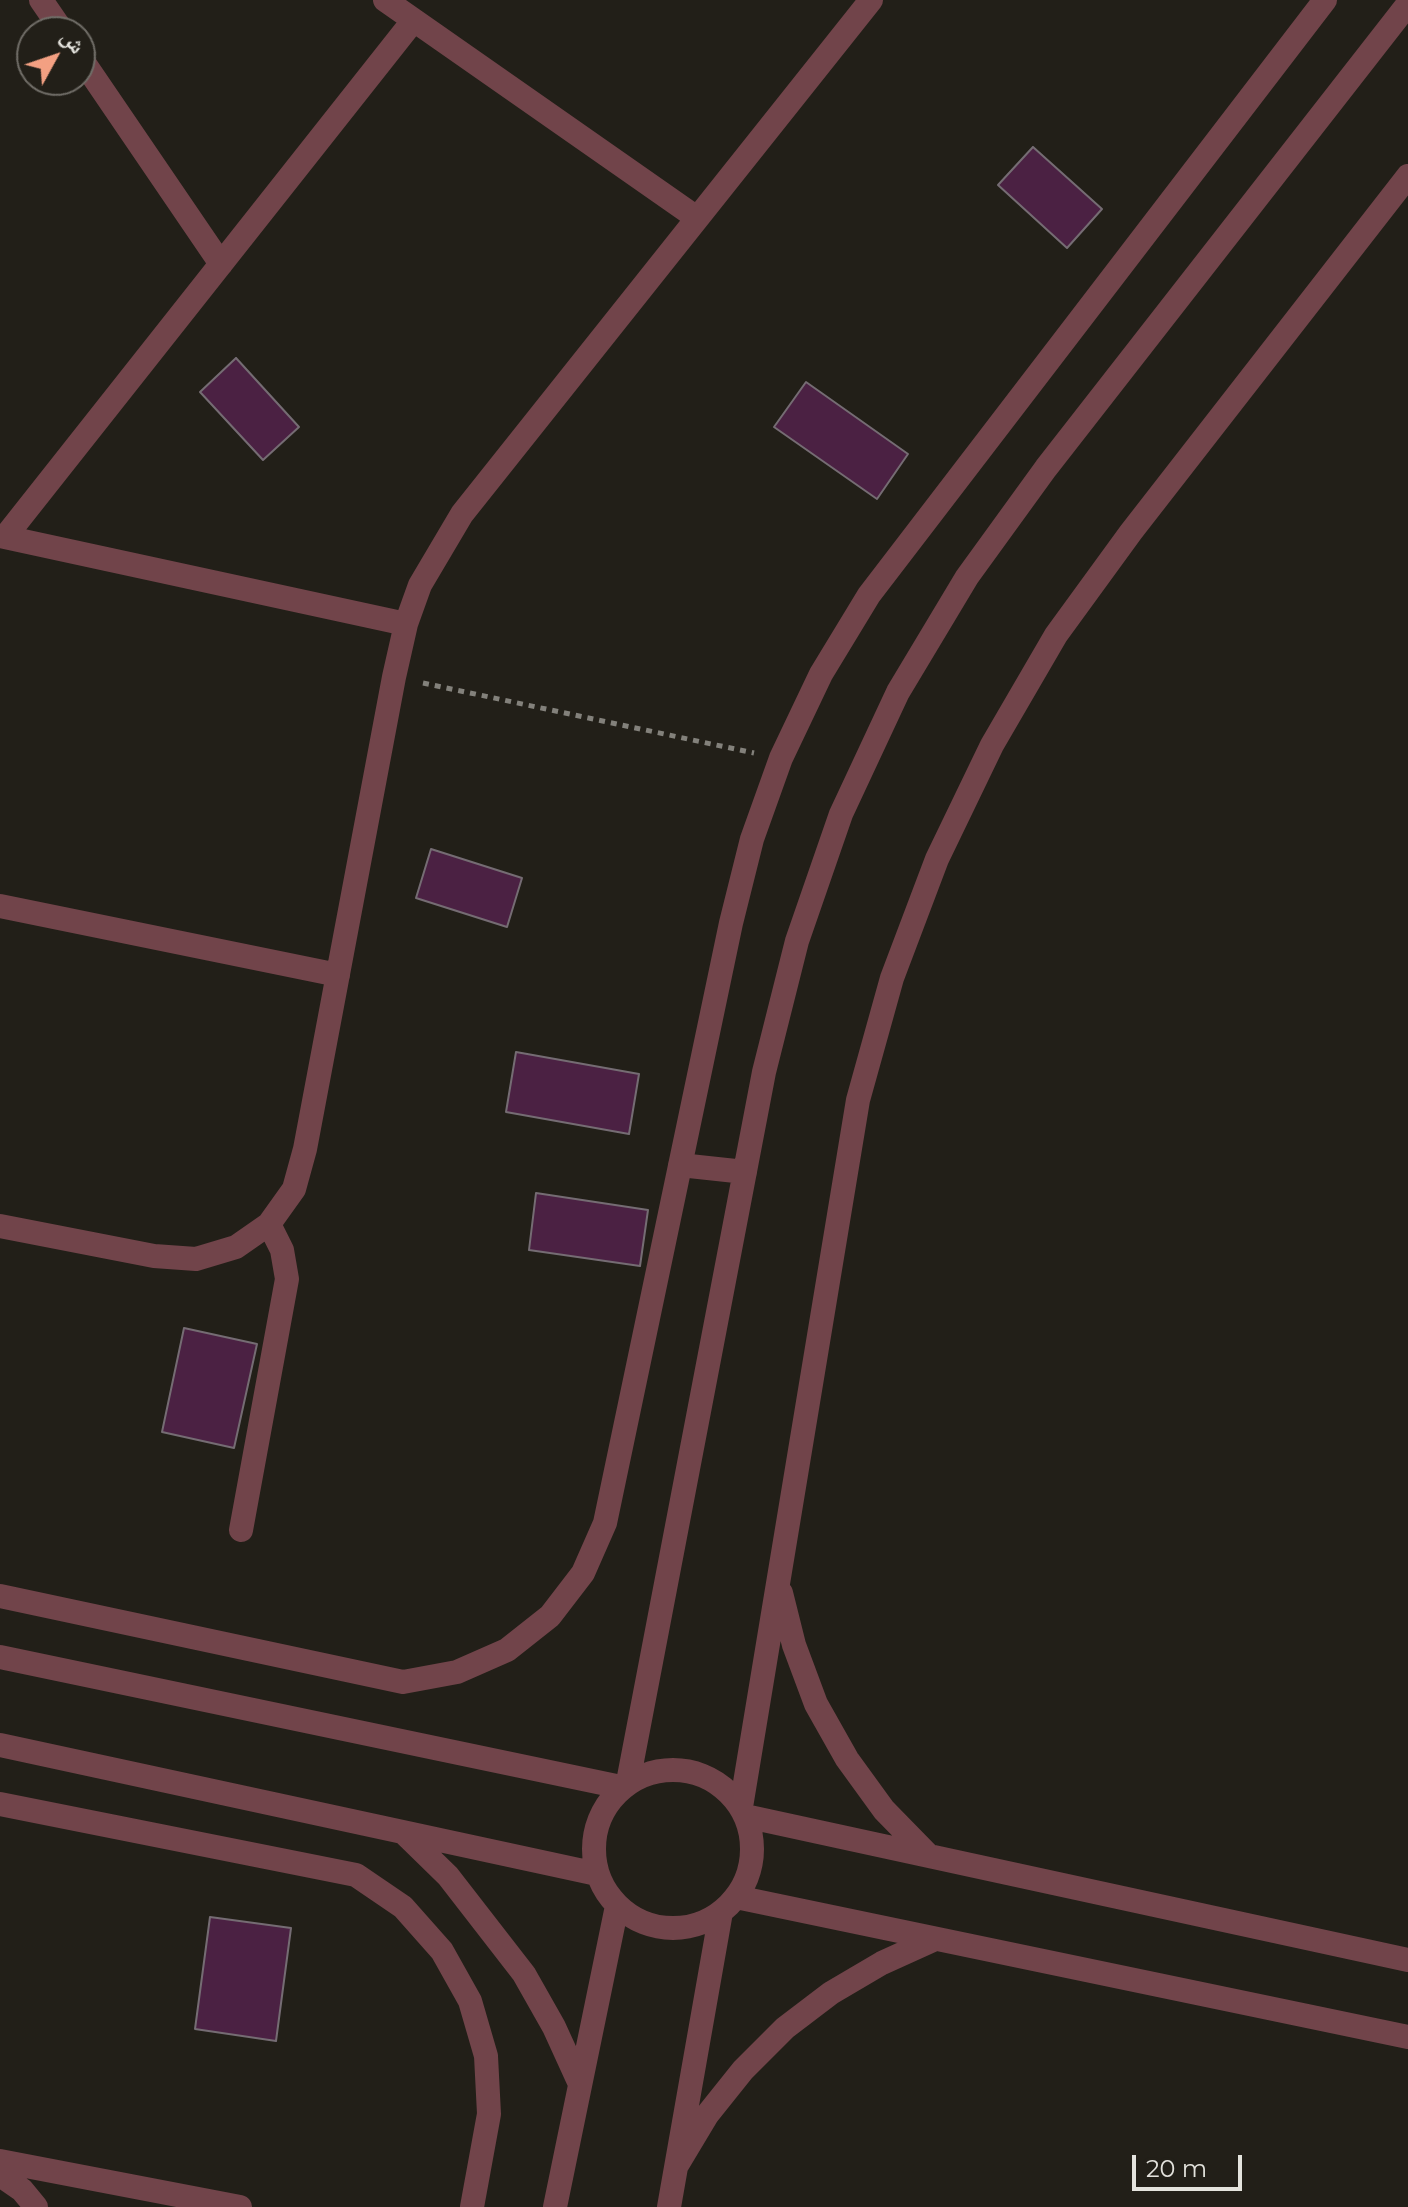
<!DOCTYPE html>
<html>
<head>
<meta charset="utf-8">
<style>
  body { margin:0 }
  #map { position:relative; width:1408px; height:2207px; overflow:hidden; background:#221f18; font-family:Montserrat,"Noto Naskh Arabic",sans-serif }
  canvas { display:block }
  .north { position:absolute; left:16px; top:16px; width:80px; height:80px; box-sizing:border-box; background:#221f18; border:2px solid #706d67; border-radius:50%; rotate:50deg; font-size:22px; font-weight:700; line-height:32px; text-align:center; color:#e4e3dd }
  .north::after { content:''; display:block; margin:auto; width:28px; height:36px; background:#f3a082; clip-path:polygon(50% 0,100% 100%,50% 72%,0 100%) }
  .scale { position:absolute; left:1132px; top:2155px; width:110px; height:36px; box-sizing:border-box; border:4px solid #e4e3dd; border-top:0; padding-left:10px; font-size:24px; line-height:28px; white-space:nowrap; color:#e4e3dd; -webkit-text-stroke:6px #221f18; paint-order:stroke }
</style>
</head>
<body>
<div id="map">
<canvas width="1408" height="2207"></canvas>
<div class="north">ش</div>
<div class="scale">20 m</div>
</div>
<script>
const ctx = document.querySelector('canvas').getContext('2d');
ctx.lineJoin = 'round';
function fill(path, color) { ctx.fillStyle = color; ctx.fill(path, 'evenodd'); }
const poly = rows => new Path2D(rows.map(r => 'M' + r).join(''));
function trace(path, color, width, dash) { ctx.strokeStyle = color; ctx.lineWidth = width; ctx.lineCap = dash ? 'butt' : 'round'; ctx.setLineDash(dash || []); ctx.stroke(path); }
const building = poly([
  [1033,147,1102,209,1067,248,998,185,1033,147],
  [236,358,299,427,263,460,200,392,236,358],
  [806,382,908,454,877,499,774,427,806,382],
  [431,849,522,878,507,927,416,898,431,849],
  [516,1052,639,1074,629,1134,506,1112,516,1052],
  [536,1193,648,1210,640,1266,529,1250,536,1193],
  [184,1328,257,1344,234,1448,162,1432,184,1328],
  [210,1917,291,1928,276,2041,195,2029,210,1917]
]);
fill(building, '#4b2143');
trace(building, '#756c73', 2);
trace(poly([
  [423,683,754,753]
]), '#83817b', 5, [6, 6]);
trace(poly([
  [41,0,63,32],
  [385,0,697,218],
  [80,57,221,264],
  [0,536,406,624],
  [5,537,413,21],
  [0,906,338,975],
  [680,1165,745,1172],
  [0,1226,154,1256,196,1259,236,1247,269,1224,294,1189,305,1149,394,677,406,624,420,585,462,514,871,0],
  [241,1530,287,1279,282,1250,269,1224],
  [781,1593,794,1645,816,1704,847,1759,884,1810,928,1855],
  [0,1596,403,1682,457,1672,507,1650,550,1616,583,1573,605,1523,731,923,752,839,781,758,821,674,869,595,1325,0],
  [0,1657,621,1787],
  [0,1745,597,1874],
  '594 1849a79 79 0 1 1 158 0a79 79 0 1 1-158 0Z',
  [628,1782,764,1072,797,941,841,814,898,692,967,577,1046,468,1408,4],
  [0,1804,356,1875,403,1907,442,1951,470,2001,486,2056,489,2114,472,2207],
  [741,1807,858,1100,892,978,937,859,992,745,1056,635,1131,532,1408,176],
  [745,1816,1408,1960],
  [405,1834,448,1876,524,1974,554,2027,580,2084],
  [736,1897,1408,2037],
  [0,2161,240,2207],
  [677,2165,707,2115,743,2070,785,2028,831,1993,882,1963,935,1939],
  [0,2175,22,2190,36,2207],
  [555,2207,617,1906],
  [669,2207,721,1912]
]), '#71444a', 24);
</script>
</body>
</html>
